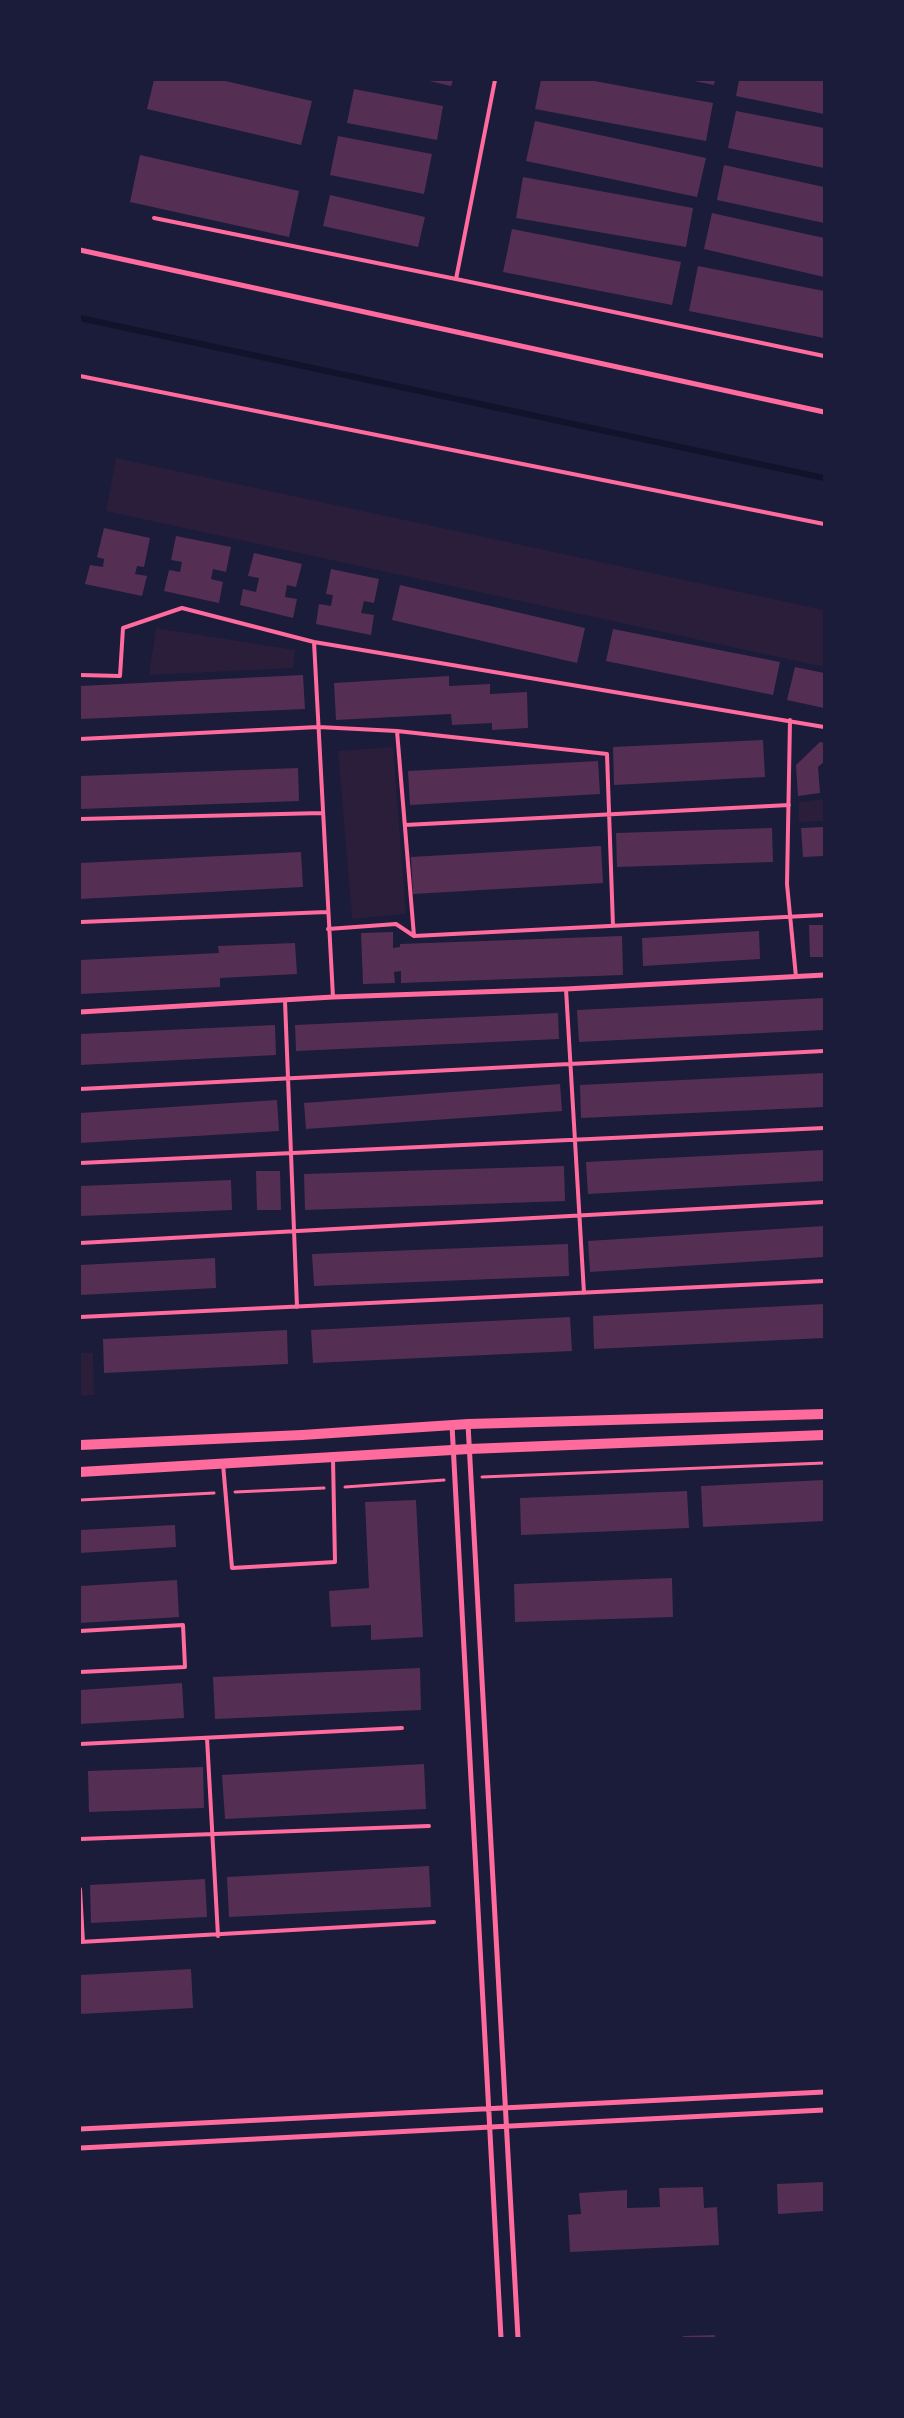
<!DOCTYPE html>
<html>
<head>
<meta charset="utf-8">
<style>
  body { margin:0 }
  #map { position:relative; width:904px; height:2418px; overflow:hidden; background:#1b1b3a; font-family:"DM Sans",sans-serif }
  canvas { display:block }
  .frame { position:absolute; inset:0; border:81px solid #1b1b3a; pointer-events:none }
</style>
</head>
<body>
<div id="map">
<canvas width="904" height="2418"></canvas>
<div class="frame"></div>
</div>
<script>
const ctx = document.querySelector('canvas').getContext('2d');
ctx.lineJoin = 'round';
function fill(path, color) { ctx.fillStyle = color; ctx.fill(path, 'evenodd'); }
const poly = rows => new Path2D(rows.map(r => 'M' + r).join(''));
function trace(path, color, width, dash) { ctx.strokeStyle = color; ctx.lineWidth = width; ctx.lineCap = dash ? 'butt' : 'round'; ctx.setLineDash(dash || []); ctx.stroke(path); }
fill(poly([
  [116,458,824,610,824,667,106,511],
  [156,628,295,650,293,668,149,675],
  [393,747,406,914,352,919,338,751],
  [824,799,824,821,799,822,799,802],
  [80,1353,93,1353,94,1395,80,1396]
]), '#2a1e3b');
trace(poly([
  [80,318,824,478]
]), '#12122b', 6);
fill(poly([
  [154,80,221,80,312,101,301,145,147,109],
  [425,80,453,80,451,86],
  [541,80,589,80,713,103,706,141,535,109],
  [689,80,715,80,714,85],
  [739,80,824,80,824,114,736,96],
  [354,89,443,106,437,140,347,123],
  [736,111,824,128,824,168,728,148],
  [535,121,706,158,697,197,526,161],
  [338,136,432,154,424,194,330,175],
  [140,155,299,191,289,237,130,202],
  [724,165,824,187,824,223,717,200],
  [523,177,693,208,686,247,516,218],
  [330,195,425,217,418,247,323,226],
  [712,213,824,238,824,277,704,249],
  [512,229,681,262,672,305,503,272],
  [698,266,824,291,824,338,689,311],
  [104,528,150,538,144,567,137,566,135,574,147,576,142,596,85,584,90,565,103,567,104,559,97,557],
  [176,536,231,547,226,572,213,569,211,579,223,582,219,603,164,591,169,570,180,572,182,562,171,560],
  [254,553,302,564,296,587,287,585,285,597,297,599,293,618,240,605,243,589,256,592,259,578,248,576],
  [331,569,379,579,374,603,364,601,361,613,374,615,371,635,316,624,319,604,331,606,333,595,326,594],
  [400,585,585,628,577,663,392,620],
  [613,629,780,662,773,695,606,661],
  [795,667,824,673,824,708,787,700],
  [303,675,305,709,80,719,80,686],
  [449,676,449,686,490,684,490,694,527,692,528,728,492,730,492,723,452,725,451,714,336,720,334,683],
  [763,740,765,777,614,785,613,747],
  [820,742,824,743,824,762,818,767,820,793,798,796,796,765],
  [598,761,600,794,410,805,408,771],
  [298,768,299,801,80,809,80,776],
  [824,827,824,856,803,857,801,828],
  [772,828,773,862,617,867,616,833],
  [601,846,603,883,413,894,411,857],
  [301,852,303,887,80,899,80,863],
  [809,925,824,925,824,957,810,957],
  [759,931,760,959,643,966,642,938],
  [393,932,393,948,400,947,400,944,622,936,623,975,401,983,401,971,394,972,395,983,363,984,361,933],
  [295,943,297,974,220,978,220,987,80,994,80,960,219,953,218,946],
  [824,998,824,1030,579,1042,577,1010],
  [558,1013,559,1039,296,1051,295,1025],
  [275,1025,276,1055,80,1065,80,1034],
  [824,1073,824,1107,581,1118,580,1085],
  [560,1084,562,1111,306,1129,304,1103],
  [277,1100,279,1131,80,1143,80,1113],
  [824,1150,824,1181,588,1194,586,1162],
  [564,1166,565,1201,305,1210,304,1174],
  [256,1171,280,1171,281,1210,257,1210],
  [231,1180,232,1210,80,1216,80,1186],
  [824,1226,824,1257,590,1272,588,1241],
  [568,1244,569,1276,314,1286,312,1254],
  [215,1258,216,1288,80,1295,80,1265],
  [824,1304,824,1338,594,1349,593,1316],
  [570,1317,572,1351,313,1363,311,1330],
  [287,1330,288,1364,104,1373,103,1339],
  [824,1480,824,1521,703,1527,701,1486],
  [687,1491,689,1528,521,1535,520,1498],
  [416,1500,423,1637,371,1640,371,1625,331,1627,329,1591,369,1588,365,1502],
  [175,1525,176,1547,80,1553,80,1530],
  [672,1578,673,1617,515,1622,514,1584],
  [177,1580,179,1617,80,1623,80,1586],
  [420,1668,421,1710,215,1719,213,1677],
  [182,1683,184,1718,80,1724,80,1690],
  [424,1764,426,1809,225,1819,222,1775],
  [203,1767,204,1808,89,1812,88,1771],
  [429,1866,431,1907,229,1917,227,1877],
  [205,1879,207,1917,91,1923,90,1885],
  [191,1969,193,2008,80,2014,80,1975],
  [824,2182,824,2211,778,2214,777,2184],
  [703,2187,704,2208,717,2207,719,2245,570,2252,568,2215,581,2214,579,2193,627,2190,627,2208,660,2207,659,2188],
  [715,2335,715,2338,683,2338,683,2336]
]), '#542f53');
trace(poly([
  [482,1477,824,1463],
  [345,1487,444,1480],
  [235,1492,324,1488],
  [80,1500,214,1493]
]), '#ff6b9d', 3);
trace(poly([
  [495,80,456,279,824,356],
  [154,218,456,279],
  [80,376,824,524],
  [314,642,333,997],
  [80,675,120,676,123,628,182,608,314,642,824,727],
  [790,720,787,884,796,977],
  [397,731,414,936],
  [80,739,318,727,397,731,607,754,613,926],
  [80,819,322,813],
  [405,825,789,805],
  [81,922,327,912],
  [328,929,396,924,414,936,824,915],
  [566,989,584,1293],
  [285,1001,297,1307],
  [80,1089,824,1051],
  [80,1163,824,1128],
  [80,1243,824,1202],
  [80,1317,824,1281],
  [223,1464,232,1568,335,1562,333,1459],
  [80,1631,183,1625,185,1667,80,1672],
  [207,1738,218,1936],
  [80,1744,402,1728],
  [80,1839,429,1826],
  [80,1889,83,1942],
  [80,1942,434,1922]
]), '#ff6b9d', 4);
trace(poly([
  [80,250,824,412],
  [80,1012,333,997,566,989,824,975],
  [468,1424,518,2338],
  [452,1425,501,2338],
  [80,2129,824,2092],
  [80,2148,824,2110]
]), '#ff6b9d', 5);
trace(poly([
  [80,1445,302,1435,468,1424,824,1414],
  [80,1472,469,1449,824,1435]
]), '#ff6b9d', 10);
</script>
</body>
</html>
